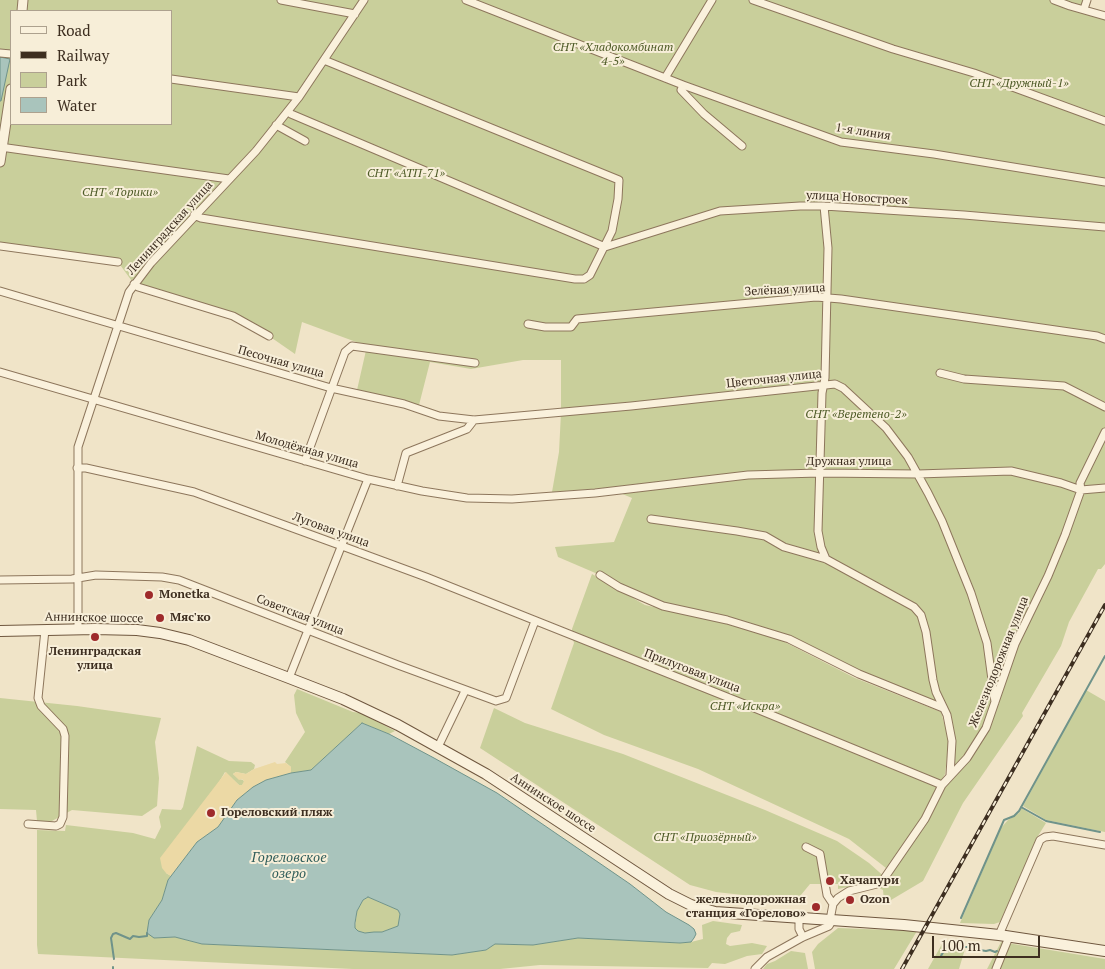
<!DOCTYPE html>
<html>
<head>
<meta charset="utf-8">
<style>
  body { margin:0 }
  #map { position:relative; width:1105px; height:969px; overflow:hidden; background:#f0e4c8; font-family:"PT Serif",serif }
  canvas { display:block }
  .legend { position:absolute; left:10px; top:10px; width:162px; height:115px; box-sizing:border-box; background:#f7eed8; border:1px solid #ada18e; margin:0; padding:6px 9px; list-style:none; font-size:15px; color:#3d2e20 }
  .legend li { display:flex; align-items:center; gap:10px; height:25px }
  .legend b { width:25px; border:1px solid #ada18e }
  .scale { position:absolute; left:932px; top:936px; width:108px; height:22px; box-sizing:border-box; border:2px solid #3d2e20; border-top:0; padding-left:6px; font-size:15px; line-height:18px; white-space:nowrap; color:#3d2e20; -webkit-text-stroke:4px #f7eed8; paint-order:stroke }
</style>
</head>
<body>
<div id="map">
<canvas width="1105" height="969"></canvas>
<ul class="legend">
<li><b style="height:6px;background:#faf1dc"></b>Road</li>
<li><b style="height:6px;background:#3d2e20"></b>Railway</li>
<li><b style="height:14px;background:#c9cf9b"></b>Park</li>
<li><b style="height:14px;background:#a9c4bc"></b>Water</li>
</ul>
<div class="scale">100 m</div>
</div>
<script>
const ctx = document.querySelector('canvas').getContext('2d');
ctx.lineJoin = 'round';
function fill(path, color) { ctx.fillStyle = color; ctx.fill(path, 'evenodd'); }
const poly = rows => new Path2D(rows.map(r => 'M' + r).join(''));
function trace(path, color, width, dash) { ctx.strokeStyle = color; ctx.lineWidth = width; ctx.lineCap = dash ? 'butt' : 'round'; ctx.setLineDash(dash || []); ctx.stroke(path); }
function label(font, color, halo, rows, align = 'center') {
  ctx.font = font + ' "PT Serif",serif'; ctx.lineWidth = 4; ctx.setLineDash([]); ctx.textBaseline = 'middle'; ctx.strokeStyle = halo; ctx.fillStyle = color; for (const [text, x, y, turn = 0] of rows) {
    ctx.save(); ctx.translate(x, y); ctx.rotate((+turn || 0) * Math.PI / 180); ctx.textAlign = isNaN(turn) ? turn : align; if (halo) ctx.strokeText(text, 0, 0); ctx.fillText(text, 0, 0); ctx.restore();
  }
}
fill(poly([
  [0,0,1087,0,1084,9,1105,16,1105,564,1101,569,1098,569,1069,622,1061,646,1022,713,1023,716,963,803,923,881,891,900,884,901,883,890,869,883,838,889,838,884,810,884,796,901,716,892,690,885,480,748,494,708,525,723,623,754,765,810,837,841,869,863,888,880,930,817,947,784,982,739,997,709,996,703,986,728,950,775,952,741,943,708,789,639,663,606,600,575,558,557,555,547,614,542,632,498,608,488,552,492,559,452,561,413,561,360,523,360,471,369,430,362,419,405,357,390,367,346,302,322,295,354,269,336,233,316,134,284,118,262,0,246],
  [11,11,171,11,171,124,11,124],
  [592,574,645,605,765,632,855,678,941,712,949,740,945,774,923,816,886,868,849,839,698,769,604,735,551,709,574,643,572,636,572,629],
  [297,689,353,712,361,713,395,731,389,734,362,723,311,770,291,773,291,767,285,762,305,732,296,713,294,695],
  [1086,690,1105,701,1105,832,1046,820,1023,806],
  [0,698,77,706,161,718,155,742,159,778,157,806,142,816,72,810,52,821,37,821,36,810,0,809],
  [197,746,229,761,251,762,255,765,254,769,246,774,236,772,233,774,239,779,243,780,245,783,242,785,239,785,225,772,166,873,171,876,168,880,162,900,149,920,148,925,154,938,175,937,202,944,452,955,486,950,495,944,533,945,578,938,680,943,691,942,703,939,702,925,713,921,742,925,740,931,731,933,727,938,726,944,730,946,752,943,767,946,762,954,747,956,725,964,712,963,708,968,540,965,500,969,353,969,38,954,37,945,37,830,65,831,66,825,133,833,155,839,161,827,159,817,162,809,181,810,183,807],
  [1021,808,1046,823,1038,836,1000,922,994,924,960,923,1001,828,1008,820,1019,813],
  [368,897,398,910,400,914,398,926,382,932,365,933,358,931,355,928,357,911,363,900],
  [838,928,917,931,894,969,815,969,812,952,818,944],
  [1001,942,1105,959,1105,969,987,969],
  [947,943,950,949,961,947,965,949,959,969,928,969,942,944],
  [791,951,805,953,808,969,763,969,767,964,775,961]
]), '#c9cf9b');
fill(poly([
  [275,762,277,764,286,763,291,767,291,773,266,780,253,787,237,800,218,827,197,842,171,876,166,873,162,868,160,858,226,772,239,785,242,785,244,781,242,779,239,780,233,774,236,772,246,774,254,769]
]), '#ecd9a5');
const water = poly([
  [0,57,10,59,1,101,0,101,0,57],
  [362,723,389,734,434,758,497,793,630,884,666,912,689,925,694,929,696,934,694,938,691,942,680,943,578,938,533,945,495,944,486,950,452,955,202,944,175,937,154,938,147,933,149,920,162,900,168,880,197,842,218,827,237,800,253,787,266,780,291,773,311,770,362,723],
  [368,897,398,910,400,914,398,926,382,932,374,932,365,933,358,931,355,928,355,923,357,911,363,900,368,897]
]);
fill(water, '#a9c4bc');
trace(water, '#6f938a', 1);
trace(poly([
  [1021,807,1046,821,1100,832],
  [961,918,1004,820,1014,816,1019,811,1105,656],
  [945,947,949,951,961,947,967,947],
  [974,949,986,951,990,950,995,952,997,951],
  [941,956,950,940],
  [114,959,111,938,113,934,116,933,130,939,133,936,139,937,147,936,147,933],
  [113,969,113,967]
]), '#6f938a', 2);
const minor = poly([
  [281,0,355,14],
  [466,0,683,85],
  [753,0,893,49,974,73,1105,121],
  [1054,0,1070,6,1105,16],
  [1084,9,1087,0],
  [0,53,11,54],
  [665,78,712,0],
  [171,79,299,97],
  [288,111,291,114,605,247,720,211,800,206,824,206,964,215,1105,227],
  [276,125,305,141],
  [742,146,704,114,681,90,683,85,841,142,934,154,1105,182],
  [0,147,229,179],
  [824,206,828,248,825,378,822,393,818,531,821,547,826,559],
  [194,215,201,218,575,279,584,279,590,275,612,231,618,199,619,180,324,60],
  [0,246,118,262],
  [134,284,138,287,233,316,269,336],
  [0,291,331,388,404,404,439,416,474,420,631,406,835,384,843,388,886,428,908,457,928,493,942,521,971,593,987,643,995,702],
  [528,324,545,327,571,327,577,319,816,297,841,299,1097,336,1105,339],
  [0,372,368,479,422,491,467,498,512,499,595,493,748,475,819,473,918,474,1011,471,1061,483,1081,490,1105,488],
  [940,373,964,379,1064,386,1105,407],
  [305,461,345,352,352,346,475,363],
  [77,468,86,468,194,492,342,546,426,577,747,705,942,785],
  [397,486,406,453,467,429,474,420],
  [651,519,737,531,765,536,784,547,826,559,914,607,921,615,926,632,933,680,936,692,947,715,952,741,950,775],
  [600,575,619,587,663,606,727,620,789,639,859,674,943,708],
  [0,580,72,579,96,575,162,577,179,580,398,665,496,701,506,698,535,621],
  [78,629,78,447,129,292,151,263,256,151,299,97,364,0],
  [289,678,368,479],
  [438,747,465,691],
  [28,824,56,826,60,824,63,817,65,736,63,729,41,706,38,698,45,630],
  [806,847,820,854,827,895,833,904],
  [799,918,799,929,803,937],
  [830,920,833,904,838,898,849,891,881,883,925,819,942,785,967,758,986,728,1015,644,1048,576,1065,535,1081,490,1080,483,1105,432],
  [999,935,1040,840,1045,837,1053,836,1105,845],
  [755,969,767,957,803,937,829,926,832,921],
  [996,969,1009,937]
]);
const tertiary = poly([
  [22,11,23,0],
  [0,162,11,89]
]);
const secondary = poly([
  [0,631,95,629,137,630,160,633,189,640,289,678,343,699,398,725,486,774,669,894,691,905,715,912,904,925,999,935,1105,951]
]);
trace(minor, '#8d765c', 9);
trace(tertiary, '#8d765c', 11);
trace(secondary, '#6f573f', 12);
trace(minor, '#faf1dc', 7);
trace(tertiary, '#faf1dc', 9);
trace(secondary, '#faf1dc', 10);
const rail = poly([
  [902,969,1105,605]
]);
trace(rail, '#3d2e20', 4);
trace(rail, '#f7eed8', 2, [5.5]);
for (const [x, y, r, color] of [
  [149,595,5,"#9e2a2b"],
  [160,618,5,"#9e2a2b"],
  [95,637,5,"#9e2a2b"],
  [211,813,5,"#9e2a2b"],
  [830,881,5,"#9e2a2b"],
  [850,900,5,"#9e2a2b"],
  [816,907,5,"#9e2a2b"]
]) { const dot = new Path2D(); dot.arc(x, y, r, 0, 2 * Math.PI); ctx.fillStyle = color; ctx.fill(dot); trace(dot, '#f7eed8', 2); }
label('italic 12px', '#4d5a26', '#f7eed8', [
  ["СНТ «Хладокомбинат",613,48],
  ["4-5»",613,62],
  ["СНТ «Дружный-1»",1019,84],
  ["СНТ «АТП-71»",406,174],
  ["СНТ «Торики»",120,193],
  ["СНТ «Веретено-2»",856,415],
  ["СНТ «Искра»",745,707],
  ["СНТ «Приозёрный»",705,838]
]);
label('12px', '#3d2e20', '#f7eed8', [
  ["1-я линия",863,132,9],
  ["улица Новостроек",857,198,3],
  ["Ленинградская улица",170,228,-48],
  ["Зелёная улица",785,290,-3],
  ["Песочная улица",281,362,16],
  ["Цветочная улица",774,379,-6],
  ["Молодёжная улица",307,450,16],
  ["Дружная улица",849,462],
  ["Луговая улица",331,530,20],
  ["Советская улица",300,615,21],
  ["Аннинское шоссе",94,618,1],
  ["Железнодорожная улица",999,662,-68],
  ["Прилуговая улица",692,671,21],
  ["Аннинское шоссе",553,803,33]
]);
label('bold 12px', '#3d2e20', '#f7eed8', [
  ["Monetka",159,595],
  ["Мяс'ко",170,618],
  ["Ленинградская",95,652,"center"],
  ["улица",95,666,"center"],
  ["Гореловский пляж",221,813],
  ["Хачапури",840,881],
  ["железнодорожная",806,900,"right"],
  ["станция «Горелово»",806,914,"right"],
  ["Ozon",860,900]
], 'left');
label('italic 14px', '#2f5d5a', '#f7eed8', [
  ["Гореловское",289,858],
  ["озеро",289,874]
]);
</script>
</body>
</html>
